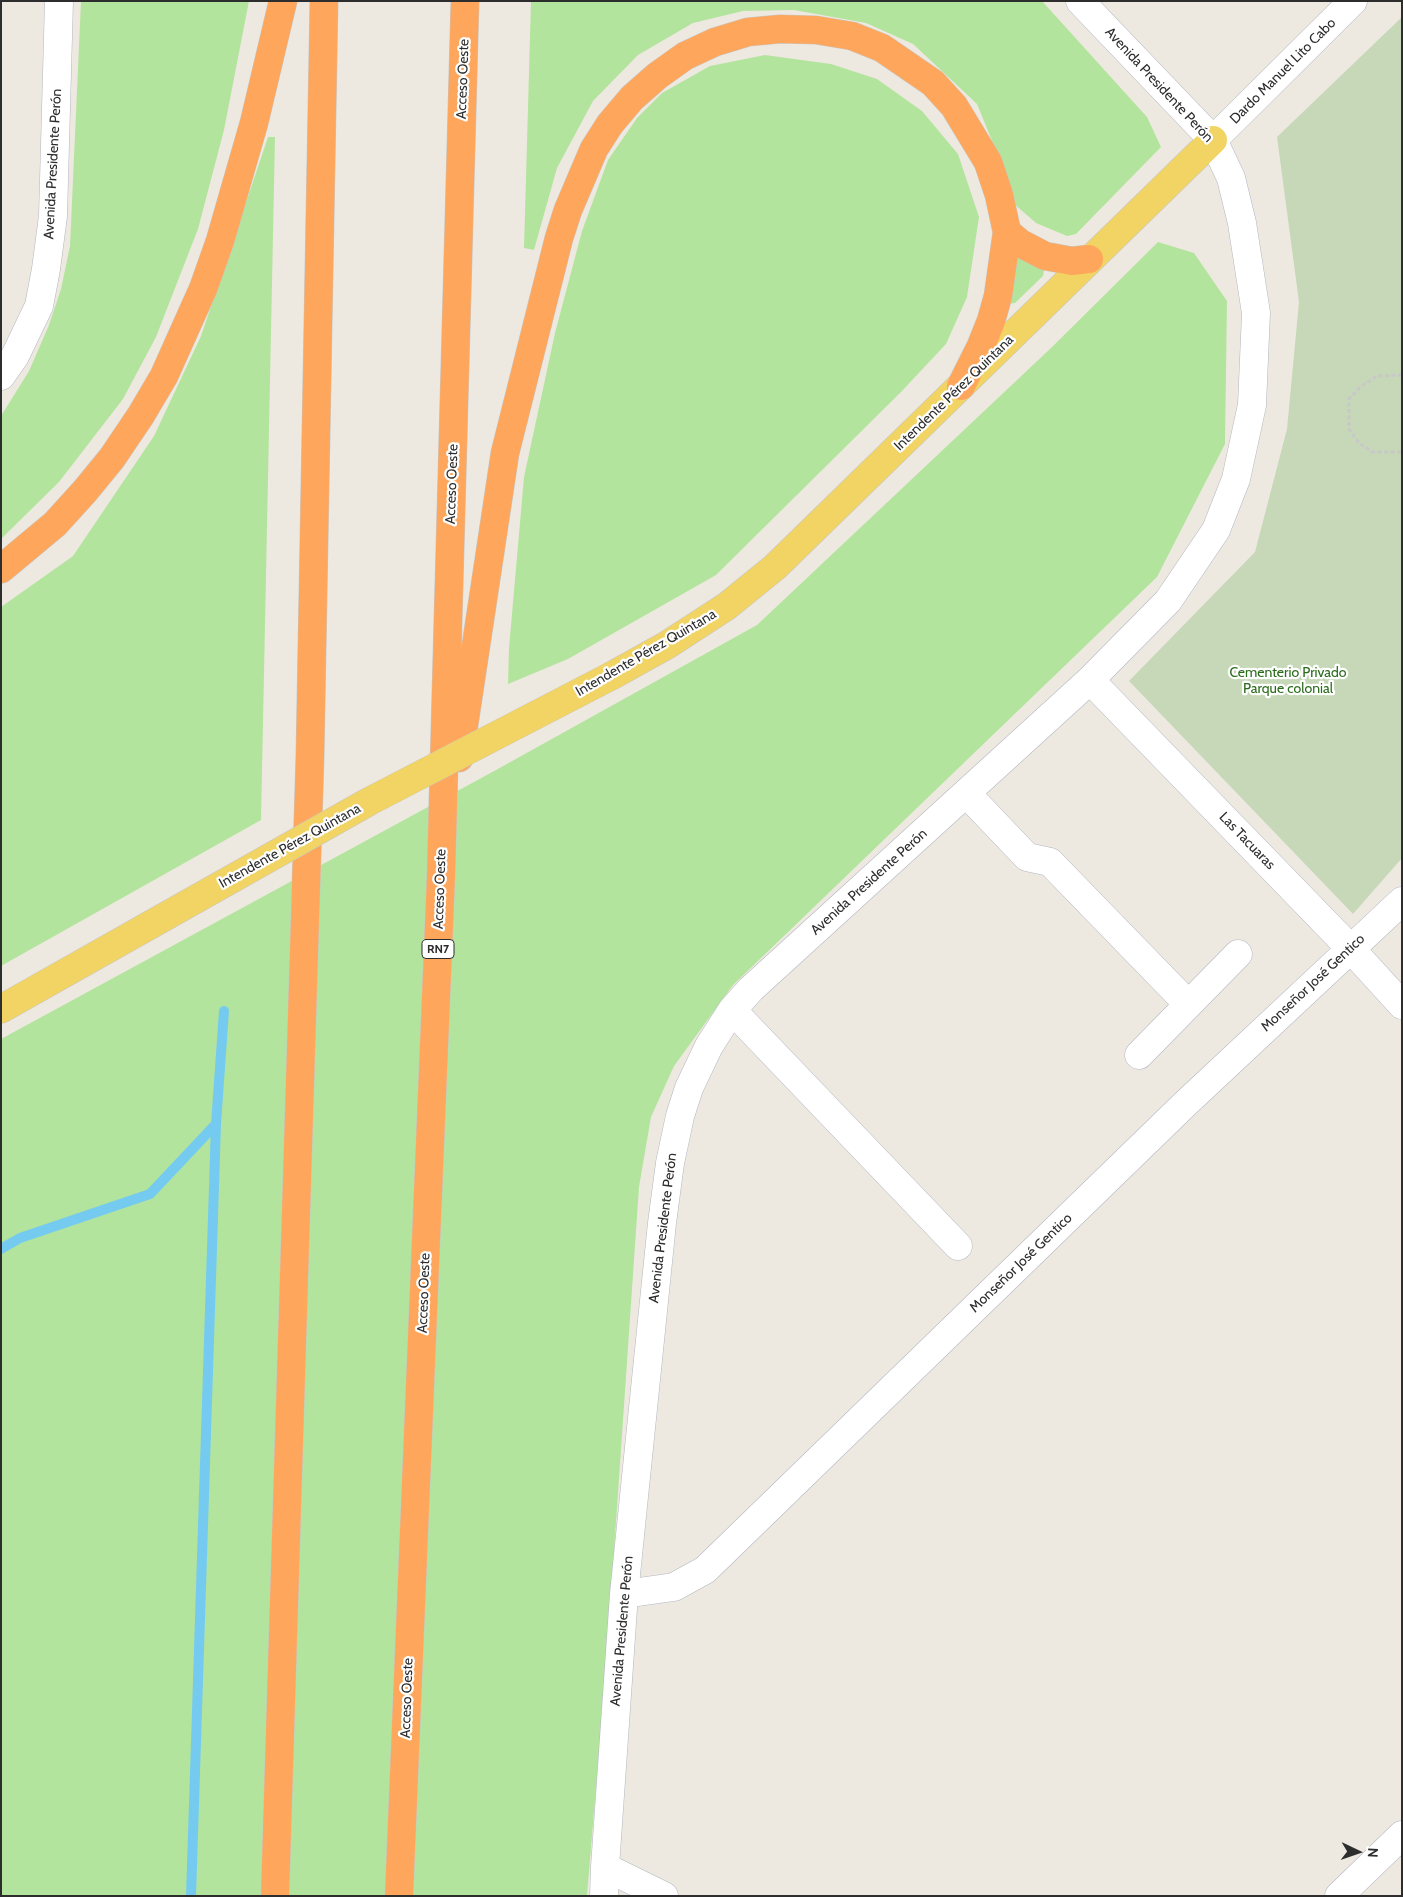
<!DOCTYPE html>
<html>
<head>
<meta charset="utf-8">
<style>
  body { margin:0 }
  #map { position:relative; width:1403px; height:1897px; overflow:hidden; background:#eee9e0; font-family:Cabin,sans-serif }
  canvas { display:block }
  .frame { position:absolute; inset:0; border:2px solid #2d2d2d; pointer-events:none }
  .north { position:absolute; left:1333px; top:1827px; width:50px; height:50px; -webkit-text-stroke:4px #fff; paint-order:stroke; rotate:93deg; font-size:14px; font-weight:700; line-height:20px; text-align:center; color:#2d2d2d }
  .north::after { content:''; display:block; margin:auto; width:18px; height:22px; background:#2d2d2d; clip-path:polygon(50% 0,100% 100%,50% 72%,0 100%) }
</style>
</head>
<body>
<div id="map">
<canvas width="1403" height="1897"></canvas>
<div class="frame"></div>
<div class="north">N</div>
</div>
<script>
const ctx = document.querySelector('canvas').getContext('2d');
ctx.lineJoin = 'round';
function fill(path, color) { ctx.fillStyle = color; ctx.fill(path, 'evenodd'); }
const poly = rows => new Path2D(rows.map(r => 'M' + r).join(''));
function trace(path, color, width, dash) { ctx.strokeStyle = color; ctx.lineWidth = width; ctx.lineCap = dash ? 'butt' : 'round'; ctx.setLineDash(dash || []); ctx.stroke(path); }
function label(font, color, halo, rows, align = 'center') {
  ctx.font = font + ' Cabin,sans-serif'; ctx.lineWidth = 4.5; ctx.setLineDash([]); ctx.textBaseline = 'middle'; ctx.strokeStyle = halo; ctx.fillStyle = color; for (const [text, x, y, turn = 0] of rows) {
    ctx.save(); ctx.translate(x, y); ctx.rotate((+turn || 0) * Math.PI / 180); ctx.textAlign = isNaN(turn) ? turn : align; if (halo) ctx.strokeText(text, 0, 0); ctx.fillText(text, 0, 0); ctx.restore();
  }
}
fill(poly([
  [81,1,249,1,224,130,198,229,156,337,123,399,59,482,1,539,1,416,29,371,49,325,61,289,70,246],
  [531,1,1042,1,1147,117,1161,147,1076,234,1067,236,1036,223,1013,203,999,158,977,104,913,44,866,23,794,10,743,11,693,23,638,55,593,101,557,168,534,250,524,248],
  [765,55,831,64,877,79,922,111,958,154,979,217,967,297,946,344,901,392,716,575,568,659,508,684,509,648,524,477,555,333,582,231,608,160,637,118,662,93,710,66],
  [268,137,275,137,261,820,1,966,1,607,73,556,154,436,201,336],
  [1158,242,1194,253,1227,301,1225,444,1157,577,733,985,674,1066,651,1117,639,1187,606,1668,587,1896,1,1896,1,1039,496,770,757,625,1051,348],
  [1014,253,1044,270,1043,276,1015,303,1008,304]
]), '#b3e49d');
fill(poly([
  [1402,17,1402,858,1353,914,1129,681,1255,552,1287,429,1299,302,1277,137]
]), '#c6d8b7');
trace(poly([
  [1,1249,20,1238,150,1194,216,1124],
  [191,1896,216,1124,224,1011]
]), '#75cbef', 10);
const minor = poly([
  [1213,140,1353,1],
  [1,376,15,356,39,306,46,269,53,216,59,1],
  [1090,680,1350,948,1402,1005],
  [967,794,1027,857,1050,862,1188,1004],
  [732,1010,958,1246],
  [1139,1055,1238,954],
  [624,1594,674,1587,705,1570,1185,1104,1402,901],
  [605,1867,664,1896],
  [604,1896,605,1867,624,1594,662,1223,670,1163,680,1116,689,1088,709,1046,732,1010,751,989,1090,680,1168,601,1216,530,1236,479,1252,405,1256,313,1242,223,1231,178,1213,140,1080,1],
  [1339,1896,1402,1835]
]);
const major = poly([
  [613,675,667,645,727,606,775,567,1213,140],
  [1,1009,150,925]
]);
const highway = poly([
  [1007,232,1020,243,1045,256,1072,261,1089,259],
  [1,569,55,524,85,491,112,458,141,415,164,376,203,289,220,241,254,123,283,1],
  [459,758,505,453,559,238,568,210,594,149,610,124,632,98,657,76,685,56,715,42,748,32,780,29,816,30,852,36,882,48,933,83,954,106,988,162,999,195,1007,232,998,296,991,321,981,346,961,386],
  [275,1896,310,756,324,1],
  [399,1896,441,876,465,1]
]);
trace(minor, '#b3b6c0', 29);
trace(major, '#c8c8c8', 29);
trace(highway, '#c8c8c8', 29);
trace(poly([
  [1402,375,1377,376,1360,387,1349,399,1349,429,1359,443,1373,452,1402,452]
]), '#c8c8c8', 3, [4, 2.5]);
trace(minor, '#fff', 28);
trace(major, '#f1d463', 28);
trace(highway, '#fea75c', 28);
const majorBridge = poly([
  [150,925,370,801,613,675]
]);
trace(majorBridge, '#c8c8c8', 29, []);
trace(majorBridge, '#f1d463', 28);
for (const [x, y, w] of [
  [438,949,32]
]) { const box = new Path2D(); box.roundRect(x - w / 2, y - 9.5, w, 19, 4); ctx.fillStyle = '#fff'; ctx.fill(box); trace(box, '#2d2d2d', 1); }
label('bold 12px', '#2d2d2d', null, [
  ["RN7",438,949]
]);
label('14px', '#2d2d2d', '#fff', [
  ["Dardo Manuel Lito Cabo",1283,71,-45],
  ["Acceso Oeste",463,79,-88],
  ["Avenida Presidente Perón",1159,85,47],
  ["Avenida Presidente Perón",53,164,-87],
  ["Intendente Pérez Quintana",954,393,-44],
  ["Acceso Oeste",452,484,-88],
  ["Intendente Pérez Quintana",646,653,-30],
  ["Las Tacuaras",1247,841,46],
  ["Intendente Pérez Quintana",290,846,-29],
  ["Avenida Presidente Perón",869,882,-42],
  ["Acceso Oeste",440,889,-88],
  ["Monseñor José Gentico",1313,983,-43],
  ["Avenida Presidente Perón",663,1228,-83],
  ["Monseñor José Gentico",1021,1263,-44],
  ["Acceso Oeste",424,1293,-88],
  ["Avenida Presidente Perón",622,1631,-85],
  ["Acceso Oeste",407,1698,-88]
]);
label('14px', '#2a6c1b', '#fff', [
  ["Cementerio Privado",1288,673],
  ["Parque colonial",1288,689]
]);
</script>
</body>
</html>
